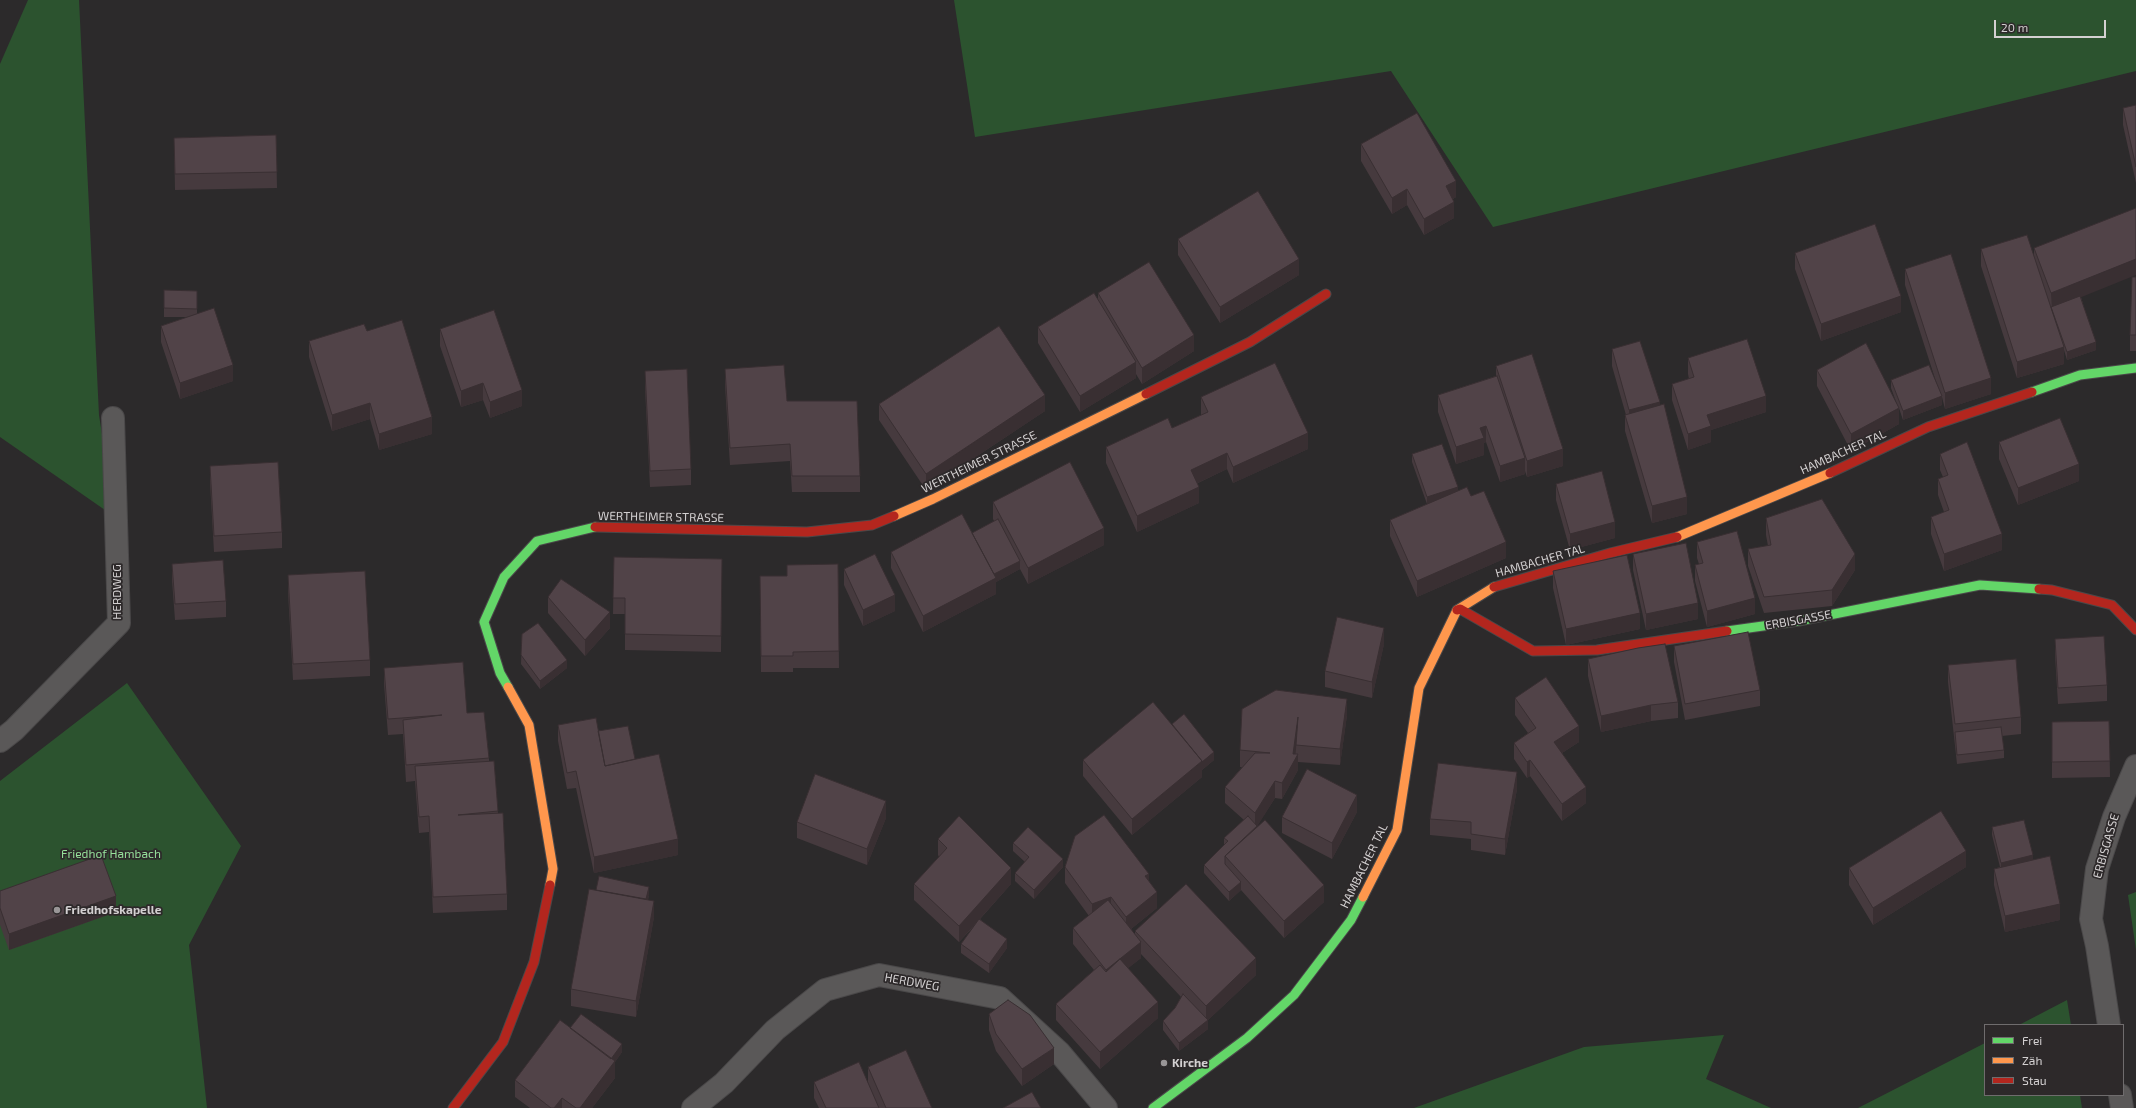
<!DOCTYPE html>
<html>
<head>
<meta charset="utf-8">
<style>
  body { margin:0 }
  #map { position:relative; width:2136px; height:1108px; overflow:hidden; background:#2c2a2b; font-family:"Exo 2",sans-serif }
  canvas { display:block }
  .legend { position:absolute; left:1984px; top:1024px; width:140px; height:72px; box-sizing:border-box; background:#2d292a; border:1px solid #6f6c6d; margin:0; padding:5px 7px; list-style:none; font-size:12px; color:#d3d0d1 }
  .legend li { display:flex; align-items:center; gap:8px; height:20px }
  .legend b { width:20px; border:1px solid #6f6c6d }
  .scale { position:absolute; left:1994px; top:20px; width:112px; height:18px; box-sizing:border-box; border:2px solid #d3d0d1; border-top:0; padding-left:5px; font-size:12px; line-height:14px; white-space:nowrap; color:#d3d0d1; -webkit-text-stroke:3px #2d292a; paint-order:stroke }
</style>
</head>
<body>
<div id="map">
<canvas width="2136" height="1108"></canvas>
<ul class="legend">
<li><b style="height:5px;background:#63d668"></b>Frei</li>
<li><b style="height:5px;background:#ff974d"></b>Zäh</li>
<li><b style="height:5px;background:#b3261e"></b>Stau</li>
</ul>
<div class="scale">20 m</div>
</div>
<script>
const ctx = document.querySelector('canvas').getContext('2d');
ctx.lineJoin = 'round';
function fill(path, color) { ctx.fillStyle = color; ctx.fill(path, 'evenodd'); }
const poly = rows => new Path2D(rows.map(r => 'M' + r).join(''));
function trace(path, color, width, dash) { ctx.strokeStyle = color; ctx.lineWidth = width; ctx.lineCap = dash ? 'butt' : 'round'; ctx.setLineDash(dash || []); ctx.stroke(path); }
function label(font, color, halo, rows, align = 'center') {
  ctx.font = font + ' "Exo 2",sans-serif'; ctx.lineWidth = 3.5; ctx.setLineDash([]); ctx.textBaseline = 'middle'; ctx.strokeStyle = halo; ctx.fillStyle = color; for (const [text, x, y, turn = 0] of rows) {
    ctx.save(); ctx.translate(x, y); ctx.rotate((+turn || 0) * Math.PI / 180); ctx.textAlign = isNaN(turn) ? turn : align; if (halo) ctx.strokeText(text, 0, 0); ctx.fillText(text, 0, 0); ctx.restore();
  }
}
fill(poly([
  [28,0,79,0,99,415,115,517,0,437,0,64],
  [954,0,2136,0,2136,71,1493,227,1391,71,975,137],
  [127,683,241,846,189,945,207,1108,0,1108,0,781],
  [2136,892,2136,950,2128,895],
  [2067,1000,2071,1025,2019,1025],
  [1724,1035,1706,1079,1771,1108,1414,1108,1584,1047],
  [1985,1043,1985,1095,2080,1095,2082,1108,1858,1108]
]), '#2c532f');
const street = poly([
  [0,741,14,730,119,623,113,418],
  [2109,1025,2097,946,2091,919,2097,869,2114,817,2136,766],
  [2120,1095,2122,1108],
  [693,1108,724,1083,775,1030,825,990,879,975,1000,998,1059,1052,1106,1108]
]);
const fast = poly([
  [2032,392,2080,375,2136,368],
  [1727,631,1799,621,1980,585,2039,589],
  [508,687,500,673,484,622,504,577,537,541,595,527],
  [1153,1108,1247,1038,1294,995,1351,920,1363,897]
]);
const slow = poly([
  [894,516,933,499,1146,394],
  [1677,537,1830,473],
  [508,687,529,725,553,869,550,885],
  [1363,897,1397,830,1419,688,1457,610,1494,587]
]);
const jam = poly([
  [1146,394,1250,342,1326,294],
  [1830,473,1928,427,2032,392],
  [595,527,807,532,872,525,894,516],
  [1494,587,1610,553,1677,537],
  [2039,589,2052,590,2112,605,2136,630],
  [1457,610,1460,609,1533,651,1597,650,1727,631],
  [453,1108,503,1042,534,962,550,885]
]);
trace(street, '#4a4849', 24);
trace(fast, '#4a4849', 11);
trace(slow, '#4a4849', 11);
trace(jam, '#4a4849', 11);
trace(street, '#5a5858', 22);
trace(fast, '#63d668', 9);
trace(slow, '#ff974d', 9);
trace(jam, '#b3261e', 9);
fill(poly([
  [2136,105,2136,183,2123,125,2123,108],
  [276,135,277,188,175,190,174,138],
  [1361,144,1456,197,1453,199,1454,218,1424,235,1407,205,1392,214,1361,161],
  [1178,239,1299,275,1220,323,1178,255],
  [2034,248,2081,297,2096,350,2067,360,2064,350,2064,364,2017,378,1981,266,1981,249,2034,254],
  [1795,253,1901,312,1821,341,1795,269],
  [1905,269,1991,394,1945,409,1942,397,1942,405,1903,420,1899,408,1899,424,1851,451,1817,386,1817,370,1898,407,1891,388,1891,380,1939,391,1905,285],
  [2136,277,2136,351,2130,351,2130,335],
  [164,290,197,291,197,314,233,381,180,399,161,342,161,326,188,317,164,317],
  [1098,293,1194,351,1142,384,1136,374,1136,378,1080,412,1038,343,1038,327,1098,300],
  [440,329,522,406,490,418,483,400,461,407,440,346],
  [367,331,432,434,379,450,370,419,332,431,309,357,309,341],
  [1612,349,1660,406,1687,514,1652,523,1625,431,1625,415,1626,415,1612,366],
  [1688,358,1766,412,1711,430,1711,442,1688,450,1672,400,1672,384,1689,379,1688,374],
  [1496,366,1563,466,1527,477,1525,471,1525,474,1500,482,1486,442,1484,443,1484,455,1456,464,1438,412,1438,395,1496,376],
  [725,369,787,401,860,476,860,492,792,492,790,461,730,465,725,385],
  [645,371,691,469,691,485,650,487,645,388],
  [1201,397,1308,449,1233,483,1227,469,1198,483,1199,503,1137,532,1106,463,1106,447,1172,428,1201,415],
  [879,404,1045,411,926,490,879,420],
  [1999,442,2079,481,2018,505,1999,459],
  [1412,454,1458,491,1471,496,1506,558,1417,597,1390,536,1390,520,1427,504,1412,462],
  [1940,454,2002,550,1944,571,1931,534,1931,517,1944,512,1938,495,1938,479,1943,477,1940,470],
  [210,466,282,532,282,548,214,552,210,482],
  [1556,484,1615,538,1570,550,1556,500],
  [993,502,1104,545,1028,584,1020,569,996,582,996,594,923,632,891,568,891,552,972,533,994,521,993,519],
  [1766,518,1855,570,1832,606,1764,613,1748,566,1748,549,1768,546,1766,535],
  [1697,542,1755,614,1707,627,1695,581,1695,565,1699,564,1697,558],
  [1633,554,1698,619,1646,630,1633,570],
  [614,557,722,559,721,652,625,650,625,614,613,614],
  [172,564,226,601,226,617,175,620,172,580],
  [838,564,839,668,793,668,793,672,761,672,760,576,787,576],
  [844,569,895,611,863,626,844,585],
  [1553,571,1640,629,1566,645,1553,588],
  [288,575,370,660,370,676,293,680,288,592],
  [548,597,610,628,585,656,548,613],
  [522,634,567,668,540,689,521,664],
  [2055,639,2107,685,2107,701,2058,704,2055,655],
  [1384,644,1372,698,1325,687,1325,671],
  [1674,646,1760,690,1760,706,1685,720,1674,662],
  [1588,659,1678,702,1678,718,1651,721,1601,732,1588,676],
  [1948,665,2021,717,2021,734,2002,736,2004,750,2004,758,1957,764,1948,682],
  [384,668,467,713,489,758,489,761,494,761,498,813,507,894,507,910,433,913,429,832,419,833,415,781,406,782,403,734,388,735,384,684],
  [1515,698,1579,742,1562,753,1586,803,1562,821,1530,776,1527,778,1514,759,1514,743,1528,733,1515,715],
  [1347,715,1340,765,1298,762,1298,770,1282,799,1275,798,1257,826,1324,902,1284,938,1241,890,1229,901,1204,873,1204,865,1224,845,1224,838,1244,820,1225,803,1225,787,1242,767,1240,767,1240,750],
  [2109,721,2110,777,2052,778,2052,722],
  [1172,724,1214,760,1202,770,1202,777,1132,835,1083,776,1083,760],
  [558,725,598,731,635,759,678,855,594,873,576,788,567,789,558,741],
  [1517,789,1505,855,1471,850,1471,839,1430,835,1430,819],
  [1357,812,1332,859,1282,833,1282,817],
  [886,818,867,865,797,838,797,822],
  [1992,827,2033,860,2060,920,2005,932,1994,885,1994,869,2000,867,1992,835],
  [938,839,1011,884,980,919,1007,948,989,973,961,953,961,944,978,922,959,942,914,900,914,884,939,857,938,855],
  [1013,843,1063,867,1034,899,1015,881,1015,873,1025,862,1013,851],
  [1065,867,1149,881,1157,908,1131,929,1135,935,1135,931,1256,975,1208,1020,1208,1029,1179,1051,1163,1030,1163,1021,1175,1008,1181,997,1141,954,1141,958,1128,968,1158,1018,1100,1069,1056,1020,1056,1004,1094,970,1073,944,1073,928,1089,916,1065,883],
  [1966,867,1873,925,1849,885,1849,868],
  [0,891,116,912,9,950,0,925],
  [649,895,648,900,654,917,636,1017,571,1006,571,989],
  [989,1014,1054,1064,1022,1086,996,1051,989,1030],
  [570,1028,622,1052,615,1062,615,1078,592,1108,530,1108,515,1097,515,1080],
  [868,1067,932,1108,819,1108,814,1098,814,1082,868,1083]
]), '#463a3e');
fill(poly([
  [1456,181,1456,197,1446,203,1446,186],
  [1407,189,1407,205,1392,214,1392,198],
  [1454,202,1454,218,1424,235,1424,219],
  [1299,259,1299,275,1220,323,1220,307],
  [2136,259,2136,275,2052,309,2051,293],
  [1901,296,1901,312,1821,341,1821,324],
  [1194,335,1194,351,1142,384,1142,368],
  [2096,342,2096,350,2067,360,2067,352],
  [2064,347,2064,364,2017,378,2017,362],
  [1136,362,1136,378,1080,412,1080,396],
  [233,365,233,381,180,399,180,383],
  [1991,378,1991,394,1945,409,1945,393],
  [483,383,483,400,461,407,461,391],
  [522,390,522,406,490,418,490,402],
  [1045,395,1045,411,926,490,926,474],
  [1766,396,1766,412,1711,430,1711,442,1688,450,1688,434,1707,415],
  [1942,396,1942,405,1903,420,1903,411],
  [1660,402,1660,418,1629,426,1629,410],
  [370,403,370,419,332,431,332,415],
  [1899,408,1899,424,1851,451,1851,434],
  [432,417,432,434,379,450,379,434],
  [1486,426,1486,442,1484,443,1484,455,1456,464,1456,447,1480,428],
  [1308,433,1308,449,1233,483,1233,467],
  [1563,449,1563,466,1527,477,1527,461],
  [1227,453,1227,469,1191,486,1191,470],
  [1525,458,1525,474,1500,482,1500,466],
  [2079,464,2079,481,2018,505,2018,488],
  [1199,487,1199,503,1137,532,1137,516],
  [1458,487,1458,496,1427,506,1427,497],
  [1687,497,1687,514,1652,523,1652,506],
  [1615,522,1615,538,1570,550,1570,534],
  [1104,528,1104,545,1028,584,1028,568],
  [2002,534,2002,550,1944,571,1944,554],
  [1506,542,1506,558,1417,597,1417,581],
  [1855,554,1855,570,1832,606,1832,590],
  [1020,561,1020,569,996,582,996,594,923,632,923,616,990,576],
  [895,595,895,611,863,626,863,610],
  [1755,598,1755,614,1707,627,1707,611],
  [1698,603,1698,619,1646,630,1646,614],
  [610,612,610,628,585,656,585,640],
  [1640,613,1640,629,1566,645,1566,629],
  [1384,628,1384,644,1372,698,1372,682],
  [567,660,567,668,540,689,540,681],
  [1347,699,1347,715,1340,765,1340,749],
  [1651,705,1651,721,1601,732,1601,716],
  [1298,717,1296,749,1295,759,1298,754,1298,770,1282,799,1282,783,1293,754],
  [1579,726,1579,742,1554,758,1554,742],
  [1214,752,1214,760,1202,770,1202,777,1132,835,1132,819,1202,761],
  [1530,760,1530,776,1527,778,1527,762],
  [1517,772,1517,789,1505,855,1505,839],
  [1275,781,1275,798,1255,830,1255,813],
  [1586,787,1586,803,1562,821,1562,804],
  [1357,795,1357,812,1332,859,1332,843],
  [886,801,886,818,867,865,867,849],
  [678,839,678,855,594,873,594,857],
  [1966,851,1966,867,1873,925,1873,908],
  [2033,855,2033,863,2001,871,2001,863],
  [1063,859,1063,867,1034,899,1034,890],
  [1011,868,1011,884,959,942,959,926],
  [1149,874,1149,891,1145,876],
  [1241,882,1241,890,1229,901,1229,892],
  [1324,885,1324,902,1284,938,1284,921],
  [649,887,649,895,644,915,644,907],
  [1157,892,1157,908,1126,933,1126,917],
  [116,896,116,912,9,950,9,934],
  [1111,897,1111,913,1092,920,1092,904],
  [654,901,654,917,636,1017,636,1001],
  [2060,904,2060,920,2005,932,2005,916],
  [1007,939,1007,948,989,973,989,964],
  [1141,942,1141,958,1106,986,1106,970],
  [1256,958,1256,975,1206,1022,1206,1006],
  [1158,1002,1158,1018,1100,1069,1100,1052],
  [1208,1020,1208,1029,1179,1051,1179,1043],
  [622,1044,622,1052,615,1062,615,1078,592,1108,580,1108,608,1063],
  [1054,1048,1054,1064,1022,1086,1022,1069],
  [562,1098,562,1108,554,1108]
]), '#392f32');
const building = poly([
  [2136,105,2136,167,2123,108,2136,105],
  [1417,113,1456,181,1446,186,1454,202,1424,219,1407,189,1392,198,1361,144,1417,113],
  [276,135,277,172,175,174,174,138,276,135],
  [1258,191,1299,259,1220,307,1178,239,1258,191],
  [2136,208,2136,259,2051,293,2034,248,2136,208],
  [1875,224,1901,296,1821,324,1795,253,1875,224],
  [2027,235,2064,347,2017,362,1981,249,2027,235],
  [1951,254,1991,378,1945,393,1905,269,1951,254],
  [1149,262,1194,335,1142,368,1098,293,1149,262],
  [2132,277,2136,277,2136,335,2130,335,2132,277],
  [164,290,197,291,197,309,164,308,164,290],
  [1094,293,1136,362,1080,396,1038,327,1094,293],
  [2080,296,2096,342,2067,352,2051,307,2080,296],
  [214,308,233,365,180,383,161,326,214,308],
  [494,310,522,390,490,402,483,383,461,391,440,329,494,310],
  [402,320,432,417,379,434,370,403,332,415,309,341,364,324,367,331,402,320],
  [999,326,1045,395,926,474,879,404,999,326],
  [1747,339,1766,396,1707,415,1711,426,1688,434,1672,384,1694,377,1688,358,1747,339],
  [1640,341,1660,402,1629,410,1612,349,1640,341],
  [1866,343,1899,408,1851,434,1817,370,1866,343],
  [1532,354,1563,449,1527,461,1496,366,1532,354],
  [1275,363,1308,433,1233,467,1227,453,1191,470,1199,487,1137,516,1106,447,1168,418,1172,428,1208,412,1201,397,1275,363],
  [784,365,787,401,857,401,860,476,792,476,790,444,730,448,725,369,784,365],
  [1929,365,1942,396,1903,411,1891,380,1929,365],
  [687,369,691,469,650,471,645,371,687,369],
  [1497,376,1525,458,1500,466,1486,426,1480,428,1484,438,1456,447,1438,395,1497,376],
  [1664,404,1687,497,1652,506,1625,415,1664,404],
  [2060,418,2079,464,2018,488,1999,442,2060,418],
  [1967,442,2002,534,1944,554,1931,517,1949,510,1938,479,1948,475,1940,454,1967,442],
  [1442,444,1458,487,1427,497,1412,454,1442,444],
  [278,462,282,532,214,536,210,466,278,462],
  [1070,462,1104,528,1028,568,993,502,1070,462],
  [1602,471,1615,522,1570,534,1556,484,1602,471],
  [1467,487,1471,496,1484,491,1506,542,1417,581,1390,520,1467,487],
  [1822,499,1855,554,1832,590,1764,597,1748,549,1771,545,1766,518,1822,499],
  [962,514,996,578,923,616,891,552,962,514],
  [998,519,1020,561,994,574,972,533,998,519],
  [1737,531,1755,598,1707,611,1695,565,1703,563,1697,542,1737,531],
  [1686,543,1698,603,1646,614,1633,554,1686,543],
  [875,554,895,595,863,610,844,569,875,554],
  [1627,555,1640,613,1566,629,1553,571,1627,555],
  [614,557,722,559,721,636,625,634,625,598,613,598,614,557],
  [223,560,226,601,175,604,172,564,223,560],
  [838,564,839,651,793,652,793,656,761,656,760,576,787,576,787,565,838,564],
  [365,571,370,660,293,664,288,575,365,571],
  [561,579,610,612,585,640,548,597,561,579],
  [1337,617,1384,628,1372,682,1325,671,1337,617],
  [538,623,567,660,540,681,521,655,522,634,538,623],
  [1748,632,1760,690,1685,704,1674,646,1748,632],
  [2104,636,2107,685,2058,688,2055,639,2104,636],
  [1665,644,1678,702,1651,705,1601,716,1588,659,1638,648,1665,644],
  [2016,659,2021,717,1955,724,1948,665,2016,659],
  [463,662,467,713,484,712,489,758,406,765,403,720,442,715,388,719,384,668,463,662],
  [1546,677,1579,726,1554,742,1586,787,1562,804,1530,760,1527,762,1514,743,1536,728,1515,698,1546,677],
  [1276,690,1347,699,1340,749,1296,745,1298,717,1293,754,1298,754,1282,783,1275,781,1255,813,1225,787,1255,753,1270,753,1240,750,1242,709,1276,690],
  [1153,702,1202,761,1132,819,1083,760,1153,702],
  [1184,714,1214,752,1202,762,1202,761,1172,724,1184,714],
  [596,718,605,766,659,754,678,839,594,857,576,771,567,773,558,725,596,718],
  [2109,721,2110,761,2052,762,2052,722,2109,721],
  [628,726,635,759,605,766,598,731,628,726],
  [2001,727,2004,750,1957,755,1955,732,2001,727],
  [494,761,498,811,458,815,503,813,507,894,433,897,429,816,419,817,415,766,494,761],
  [1438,763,1517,772,1505,839,1471,834,1471,822,1430,819,1438,763],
  [1307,769,1357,795,1332,843,1282,817,1307,769],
  [815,774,886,801,867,849,797,822,815,774],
  [1941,811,1966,851,1873,908,1849,868,1941,811],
  [1104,815,1149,874,1145,876,1157,892,1126,917,1111,897,1092,904,1065,867,1075,836,1104,815],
  [959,816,1011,868,959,926,914,884,947,848,938,839,959,816],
  [1248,816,1257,826,1225,856,1225,864,1241,882,1229,892,1204,865,1228,841,1224,838,1248,816],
  [1265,820,1324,885,1284,921,1225,856,1265,820],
  [2024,820,2033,855,2001,863,1992,827,2024,820],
  [1028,827,1063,859,1034,890,1015,873,1029,857,1013,843,1028,827],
  [101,855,116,896,9,934,0,908,0,891,101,855],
  [2050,856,2060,904,2005,916,1994,869,2050,856],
  [599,876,649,887,646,899,596,890,599,876],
  [1186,884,1256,958,1206,1006,1135,931,1186,884],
  [589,889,654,901,636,1001,571,989,589,889],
  [1108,900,1141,942,1106,970,1073,928,1108,900],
  [979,919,1007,939,989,964,961,944,979,919],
  [1120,959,1158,1002,1100,1052,1056,1004,1100,965,1106,972,1120,959],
  [1183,994,1208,1020,1179,1043,1163,1021,1175,1008,1183,994],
  [1008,1000,1030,1015,1054,1048,1022,1069,996,1034,989,1014,1008,1000],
  [581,1014,622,1044,611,1059,570,1028,581,1014],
  [560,1020,615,1061,580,1108,576,1108,562,1098,554,1108,551,1108,515,1080,560,1020],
  [906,1050,932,1108,886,1108,868,1067,906,1050],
  [859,1062,879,1108,826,1108,814,1082,859,1062],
  [1032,1092,1041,1108,1003,1108,1032,1092]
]);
fill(building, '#514348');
trace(building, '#392f32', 1);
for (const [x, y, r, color] of [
  [57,910,4,"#999697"],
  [1164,1063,4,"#999697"]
]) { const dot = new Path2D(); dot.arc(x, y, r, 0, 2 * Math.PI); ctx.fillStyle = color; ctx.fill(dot); trace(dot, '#2d292a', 1.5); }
label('12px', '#d3d0d1', '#2d292a', [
  ["HAMBACHER TAL",1843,452,-24],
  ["WERTHEIMER STRASSE",979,462,-26],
  ["WERTHEIMER STRASSE",661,517,1],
  ["HAMBACHER TAL",1540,561,-16],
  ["HERDWEG",117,592,-90],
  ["ERBISGASSE",1798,620,-10],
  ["ERBISGASSE",2106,846,-74],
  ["HAMBACHER TAL",1364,866,-64],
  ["HERDWEG",912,982,10]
]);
label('12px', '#95e09a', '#2d292a', [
  ["Friedhof Hambach",111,854]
]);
label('bold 12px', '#d3d0d1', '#2d292a', [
  ["Friedhofskapelle",65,910],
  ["Kirche",1172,1063]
], 'left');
</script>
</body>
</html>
